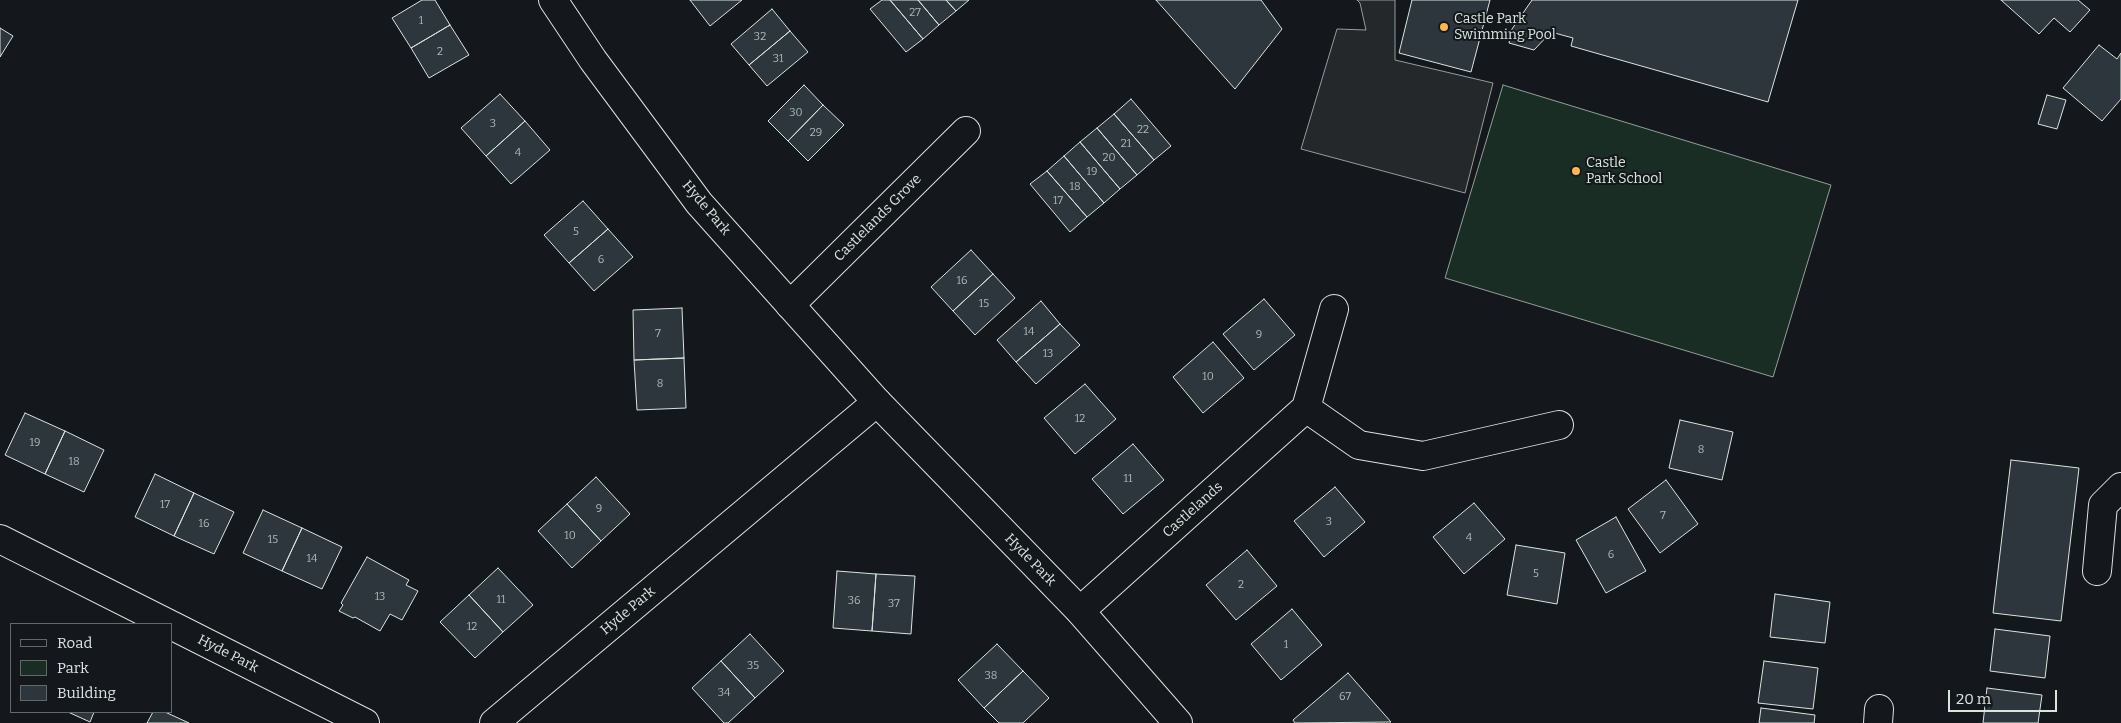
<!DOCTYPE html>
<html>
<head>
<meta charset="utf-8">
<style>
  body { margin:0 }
  #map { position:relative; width:2121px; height:723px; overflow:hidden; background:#14181c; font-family:Bitter,serif }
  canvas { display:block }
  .legend { position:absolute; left:10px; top:623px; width:162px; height:90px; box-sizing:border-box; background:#14181c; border:1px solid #626a69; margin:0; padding:6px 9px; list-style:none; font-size:15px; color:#d8e6dc }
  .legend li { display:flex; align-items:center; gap:10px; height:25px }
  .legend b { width:25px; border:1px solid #626a69 }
  .scale { position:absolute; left:1948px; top:690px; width:109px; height:22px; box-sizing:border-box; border:2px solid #d8e6dc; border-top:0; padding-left:6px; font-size:15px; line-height:18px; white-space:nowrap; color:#d8e6dc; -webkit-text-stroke:4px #14181c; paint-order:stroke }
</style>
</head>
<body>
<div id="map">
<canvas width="2121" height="723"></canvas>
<ul class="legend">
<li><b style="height:6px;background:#14181c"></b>Road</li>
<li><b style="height:14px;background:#1a2d24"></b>Park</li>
<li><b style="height:14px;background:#2c363c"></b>Building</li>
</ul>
<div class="scale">20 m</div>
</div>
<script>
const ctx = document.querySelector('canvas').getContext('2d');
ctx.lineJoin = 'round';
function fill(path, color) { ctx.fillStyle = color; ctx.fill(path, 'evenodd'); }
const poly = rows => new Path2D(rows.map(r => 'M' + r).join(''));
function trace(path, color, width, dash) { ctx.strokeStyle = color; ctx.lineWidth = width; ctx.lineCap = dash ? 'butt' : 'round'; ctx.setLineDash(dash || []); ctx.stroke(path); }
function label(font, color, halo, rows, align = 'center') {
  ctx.font = font + ' Bitter,serif'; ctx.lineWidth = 4; ctx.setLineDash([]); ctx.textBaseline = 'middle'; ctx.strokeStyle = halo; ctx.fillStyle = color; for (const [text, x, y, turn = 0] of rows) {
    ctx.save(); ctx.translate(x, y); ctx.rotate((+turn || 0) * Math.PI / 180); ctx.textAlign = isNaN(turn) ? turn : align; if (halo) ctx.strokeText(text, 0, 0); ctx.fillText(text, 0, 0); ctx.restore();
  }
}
const green = poly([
  [1503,85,1831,185,1773,377,1445,278,1503,85]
]);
fill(green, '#1a2d24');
trace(green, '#939e99', 1);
const parking = poly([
  [1357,0,1395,0,1395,60,1493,83,1465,193,1301,149,1337,29,1366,30,1360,3,1357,0]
]);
fill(parking, '#24282b');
trace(parking, '#939e99', 1);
const building = poly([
  [422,0,435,0,450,25,411,48,392,18,422,0],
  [690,0,742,0,710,26,690,0],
  [882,0,890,0,923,39,906,52,870,9,882,0],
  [890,0,918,0,939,25,923,39,890,0],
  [918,0,946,0,956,11,939,25,918,0],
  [946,0,969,0,956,11,946,0],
  [1156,0,1261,0,1282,29,1235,89,1156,0],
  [1412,0,1490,0,1471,72,1399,53,1412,0],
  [1532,0,1798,0,1768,102,1571,46,1573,38,1551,32,1534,50,1509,43,1512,29,1532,0],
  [2001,0,2078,0,2090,10,2070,32,2054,18,2039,34,2001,0],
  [772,9,790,31,749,65,731,44,772,9],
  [450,25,469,55,429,78,411,48,450,25],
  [0,28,13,36,0,57,0,28],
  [790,31,808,52,767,86,749,65,790,31],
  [2099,45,2117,59,2121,53,2121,99,2102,121,2063,88,2099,45],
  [804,85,823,105,788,141,768,121,804,85],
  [500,94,525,121,486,156,461,128,500,94],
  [2047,95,2066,100,2057,129,2038,124,2047,95],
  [1131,99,1171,146,1154,160,1114,114,1131,99],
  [823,105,844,125,808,161,788,141,823,105],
  [1114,114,1154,160,1137,175,1097,128,1114,114],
  [525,121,550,150,511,184,486,156,525,121],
  [1097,128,1137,175,1120,189,1080,142,1097,128],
  [1080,142,1120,189,1104,203,1064,156,1080,142],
  [1064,156,1104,203,1087,217,1047,171,1064,156],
  [1047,171,1087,217,1070,232,1030,184,1047,171],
  [583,201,608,229,569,263,544,235,583,201],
  [608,229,633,257,594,291,569,263,608,229],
  [971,250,993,274,953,311,931,287,971,250],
  [993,274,1015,298,975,335,953,311,993,274],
  [1264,299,1295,335,1254,370,1223,334,1264,299],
  [1041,301,1060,324,1016,362,997,340,1041,301],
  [682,308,684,358,634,360,633,310,682,308],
  [1060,324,1080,345,1036,384,1016,362,1060,324],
  [1213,342,1244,378,1203,413,1173,377,1213,342],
  [684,358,686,408,637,410,634,360,684,358],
  [1085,384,1116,419,1075,454,1044,418,1085,384],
  [25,413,65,431,45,474,5,455,25,413],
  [1680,420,1733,432,1722,480,1669,468,1680,420],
  [65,431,104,450,84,492,45,474,65,431],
  [1133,444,1164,480,1123,514,1092,479,1133,444],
  [2011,460,2079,468,2061,621,1993,613,2011,460],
  [155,474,194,493,174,536,135,517,155,474],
  [596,477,630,514,601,541,567,504,596,477],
  [1666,480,1698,524,1660,553,1628,509,1666,480],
  [1335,487,1365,522,1324,557,1294,521,1335,487],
  [194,493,234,512,214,554,174,536,194,493],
  [1474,503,1505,539,1464,574,1433,537,1474,503],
  [567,504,601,541,572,568,538,531,567,504],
  [263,510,302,528,282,571,243,553,263,510],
  [1616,517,1646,571,1606,593,1576,540,1616,517],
  [302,528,342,547,322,589,282,571,302,528],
  [1516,545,1565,553,1557,604,1507,595,1516,545],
  [1247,550,1277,586,1236,620,1206,585,1247,550],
  [367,557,409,580,406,585,418,591,402,620,390,614,380,631,355,617,353,618,339,611,343,605,341,603,367,557],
  [498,568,533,605,503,632,469,595,498,568],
  [837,571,876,574,872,631,833,628,837,571],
  [876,574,915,576,911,634,872,631,876,574],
  [1775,594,1830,602,1825,643,1770,637,1775,594],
  [469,595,503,632,475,658,440,622,469,595],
  [1292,609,1322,645,1281,680,1251,644,1292,609],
  [1995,629,2050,636,2045,678,1990,671,1995,629],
  [750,634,784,671,755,698,721,661,750,634],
  [997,644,1023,671,984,708,958,680,997,644],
  [721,661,755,698,728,723,724,723,692,688,721,661],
  [1764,661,1818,668,1813,709,1758,703,1764,661],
  [1023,671,1049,698,1023,723,999,723,984,708,1023,671],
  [1348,673,1391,722,1295,723,1293,720,1348,673],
  [1987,688,2042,695,2038,723,1983,723,1987,688],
  [1761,708,1815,715,1814,723,1759,723,1761,708],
  [68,712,94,712,90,722,68,712],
  [153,712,165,712,189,723,147,723,153,712]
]);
fill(building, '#2c363c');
trace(building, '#d8e6dc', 1);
const minor = poly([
  [790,305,966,131],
  [1306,408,1334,309],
  [0,539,169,624],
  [2097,571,2103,505,2121,487],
  [1080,611,1306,408,1359,445,1423,456,1559,425],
  [171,625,365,723],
  [494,723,877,402],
  [1878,723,1879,709]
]);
const tertiary = poly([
  [553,0,593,60,699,203,877,402,1080,611,1178,723]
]);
trace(minor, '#d8e6dc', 30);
trace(tertiary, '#d8e6dc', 30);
trace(minor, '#14181c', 28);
trace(tertiary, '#14181c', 28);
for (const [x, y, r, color] of [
  [1444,27,5,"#ffb74d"],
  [1576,171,5,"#ffb74d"]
]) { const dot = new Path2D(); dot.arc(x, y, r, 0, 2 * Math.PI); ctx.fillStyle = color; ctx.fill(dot); trace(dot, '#14181c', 2); }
label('11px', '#adbab4', null, [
  ["27",915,13],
  ["1",421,21],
  ["32",760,37],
  ["2",440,52],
  ["31",778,59],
  ["30",796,113],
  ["3",493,124],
  ["22",1143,130],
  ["29",816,133],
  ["21",1126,144],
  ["4",518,153],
  ["20",1109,158],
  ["19",1092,172],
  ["18",1075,187],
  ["17",1058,201],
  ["5",576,232],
  ["6",601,260],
  ["16",962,281],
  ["15",984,304],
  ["14",1029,332],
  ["7",658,334],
  ["9",1259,335],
  ["13",1048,354],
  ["10",1208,377],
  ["8",660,384],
  ["12",1080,419],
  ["19",35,443],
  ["8",1701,450],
  ["18",74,462],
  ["11",1128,479],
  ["17",165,505],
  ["9",599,509],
  ["7",1663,516],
  ["3",1329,522],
  ["16",204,524],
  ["10",570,536],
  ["4",1469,538],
  ["15",273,540],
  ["6",1611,555],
  ["14",312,559],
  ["5",1536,574],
  ["2",1241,585],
  ["13",380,597],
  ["11",501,600],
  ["36",854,601],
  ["37",894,604],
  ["12",472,627],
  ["1",1286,645],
  ["35",753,666],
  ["38",991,676],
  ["34",724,693],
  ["67",1345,697]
]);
label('14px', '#d8e6dc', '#14181c', [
  ["Castle Park",1454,19],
  ["Swimming Pool",1454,35],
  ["Castle",1586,163],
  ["Park School",1586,179]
], 'left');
label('14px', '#d8e6dc', '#14181c', [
  ["Hyde Park",706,208,50],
  ["Castlelands Grove",878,218,-45],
  ["Castlelands",1193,510,-42],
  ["Hyde Park",1030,560,46],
  ["Hyde Park",628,611,-40],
  ["Hyde Park",228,654,27]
]);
</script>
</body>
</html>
